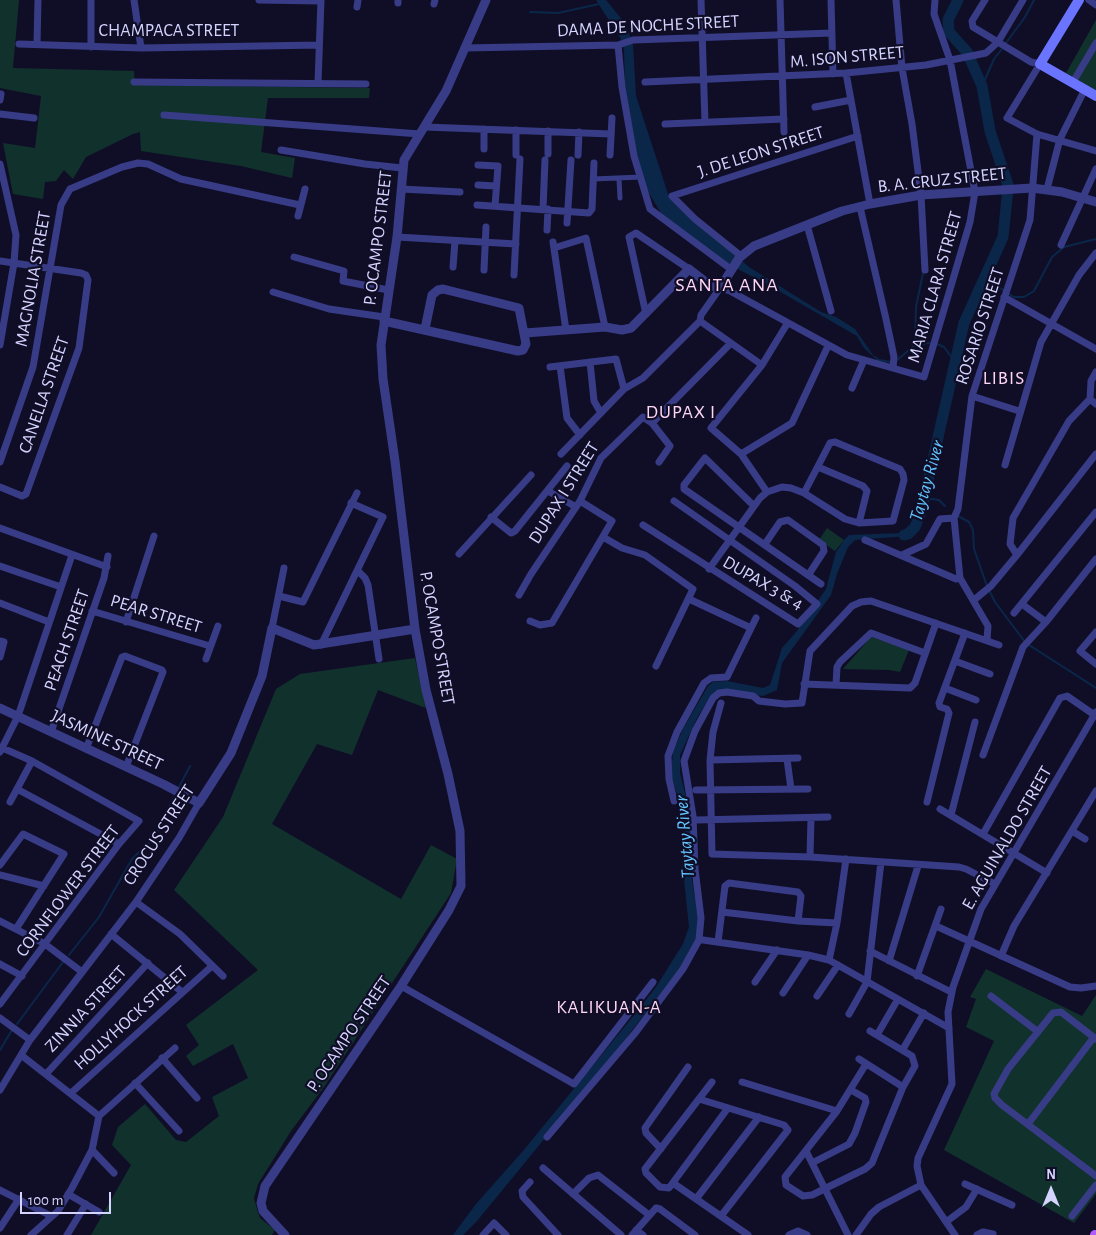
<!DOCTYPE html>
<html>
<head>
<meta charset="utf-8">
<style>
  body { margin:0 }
  #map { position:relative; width:1096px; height:1235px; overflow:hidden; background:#100e27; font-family:"Alegreya Sans",sans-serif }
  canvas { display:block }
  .north { position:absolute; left:1026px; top:1165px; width:50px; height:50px; -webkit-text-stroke:4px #100e27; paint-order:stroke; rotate:0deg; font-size:14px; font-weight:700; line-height:20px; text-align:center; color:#d5d4ff }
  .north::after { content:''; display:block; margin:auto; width:18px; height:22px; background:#d5d4ff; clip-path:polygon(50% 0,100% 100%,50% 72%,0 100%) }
  .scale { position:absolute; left:20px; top:1192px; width:91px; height:22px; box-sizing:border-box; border:2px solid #d5d4ff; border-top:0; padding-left:6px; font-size:15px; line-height:18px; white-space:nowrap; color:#d5d4ff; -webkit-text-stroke:4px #100e27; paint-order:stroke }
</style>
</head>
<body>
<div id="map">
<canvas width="1096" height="1235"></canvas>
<div class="north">N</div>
<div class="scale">100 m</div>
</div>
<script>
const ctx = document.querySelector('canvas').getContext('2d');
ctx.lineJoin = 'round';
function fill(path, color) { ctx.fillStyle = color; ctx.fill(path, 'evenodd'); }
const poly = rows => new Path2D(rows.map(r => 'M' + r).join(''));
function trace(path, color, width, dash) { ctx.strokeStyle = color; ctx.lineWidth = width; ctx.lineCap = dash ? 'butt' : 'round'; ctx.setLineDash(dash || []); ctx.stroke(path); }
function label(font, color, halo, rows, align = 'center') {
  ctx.font = font + ' "Alegreya Sans",sans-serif'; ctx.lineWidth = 4.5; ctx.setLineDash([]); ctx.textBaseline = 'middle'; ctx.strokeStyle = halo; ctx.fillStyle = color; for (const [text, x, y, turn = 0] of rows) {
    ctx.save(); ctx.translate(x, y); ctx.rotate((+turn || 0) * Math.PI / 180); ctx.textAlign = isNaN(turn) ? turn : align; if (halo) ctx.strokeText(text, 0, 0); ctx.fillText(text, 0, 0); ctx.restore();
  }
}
fill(poly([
  [0,0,19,0,13,68,134,71,135,85,370,88,369,98,268,98,261,152,295,158,292,178,241,166,141,151,140,132,133,134,86,157,73,179,64,170,56,181,45,182,43,199,13,194,3,143,35,148,41,96,0,88],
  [1096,20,1096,91,1066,73],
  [827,528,844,540,835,551,819,540],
  [871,637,909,650,900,672,889,670,843,669],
  [415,658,426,708,378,690,352,755,317,744,272,824,401,899,431,845,457,859,451,893,324,1087,291,1131,258,1184,254,1198,257,1209,260,1218,275,1230,272,1235,91,1235,131,1165,112,1145,118,1127,145,1104,176,1140,186,1142,219,1116,212,1097,248,1078,233,1044,193,1066,186,1056,199,1045,186,1025,258,970,174,890,223,817,276,689,300,674],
  [986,969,1082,1016,1096,995,1096,1194,1074,1223,944,1150,994,1041,966,1027,976,999,970,997]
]), '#11312d');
fill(poly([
  [596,0,606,0,624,22,630,36,633,45,636,96,669,197,749,267,821,312,836,317,855,329,875,358,864,348,857,336,765,283,728,264,662,215,642,181,635,153,625,84,624,50,621,39],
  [915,527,908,536,855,540,848,547,837,574,831,595,782,663,777,690,763,696,735,692,710,697,697,718,680,755,680,773,691,818,690,867,698,918,698,936,688,958,609,1060,477,1221,463,1235,453,1235,476,1204,523,1151,635,1014,656,987,683,944,689,927,682,860,685,824,672,777,672,763,673,752,683,729,708,686,713,682,727,681,763,688,770,685,782,648,797,631,826,589,836,552,844,540,849,535,905,533]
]), '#0a274a');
trace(poly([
  [530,12,558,13,599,4],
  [1006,43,1025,17,1034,0],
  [982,86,994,59,1002,49],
  [985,279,1005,291],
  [1009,294,1014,297,1024,297,1034,291,1052,257,1064,247,1096,239],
  [937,344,944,347,955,362],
  [915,345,916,307,923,273],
  [875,357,879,360,891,362],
  [896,361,915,345,929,343],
  [925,498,939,500,945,506],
  [958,516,969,522,973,530,974,549,987,586],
  [989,590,995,602,1025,642],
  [1029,645,1096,688],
  [179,787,190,766],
  [69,955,99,917,132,859,155,837,174,797],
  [17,1024,63,962],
  [0,1050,12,1030]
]), '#0a274a', 2);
trace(poly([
  [904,535,908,534,915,527,921,512,964,323,1003,237,1007,198,1008,185,990,131,982,86,967,52,949,32,948,20,958,0]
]), '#0a274a', 11);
trace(poly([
  [593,179,641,177],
  [619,179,620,198]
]), '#383c87', 5);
trace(poly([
  [91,0,91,47],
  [134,0,141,48],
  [259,0,321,1],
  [701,0,705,122],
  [780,0,784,132],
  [831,0,833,74],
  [896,0,902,68,912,124,921,195,925,270],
  [985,0,972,21,973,27,1031,62,1040,64,1007,118,1037,134,1096,151],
  [1089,0,1096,5],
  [398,3,398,0],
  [434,4,435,0],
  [357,7,358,0],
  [19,44,141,48,319,45],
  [37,44,38,0],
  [618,45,622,87,634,156,650,209,732,270],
  [465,48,618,45,633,40,832,33],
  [846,73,870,204],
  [134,82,366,84],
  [645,82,846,73,926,65,986,53,998,42,1023,0],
  [1073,82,1096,43],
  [318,83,321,0],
  [0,100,1,94],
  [815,107,851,100],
  [0,114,34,118],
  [164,115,420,134],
  [665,124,784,119],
  [425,127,611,134],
  [484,129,484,149],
  [281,150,365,164,402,168],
  [548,154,548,131],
  [516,155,516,130],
  [578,155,579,132],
  [610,155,612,118],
  [0,164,16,235,14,263,0,345],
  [478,165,498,166,495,206],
  [478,185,496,186],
  [401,189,460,192],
  [1047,189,1060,139,1085,89],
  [477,205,589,213,592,209,594,163],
  [860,207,886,319,894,357,893,368],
  [543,209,545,160],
  [298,216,305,189],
  [567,223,571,160],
  [807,225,831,311],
  [547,230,548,209],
  [397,237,516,244],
  [553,242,566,330],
  [1061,245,1096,169],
  [554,248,586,238,605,327],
  [741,256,695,219,672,196,858,136],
  [294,257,344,271,343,281,388,290],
  [0,261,81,273,86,275,88,280,79,348,26,494,22,496,0,487],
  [453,267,455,241],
  [484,270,486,227],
  [514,275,520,159],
  [273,292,329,309,384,317],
  [1004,297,1096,349],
  [646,314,629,237,636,233,689,269],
  [700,321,762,365],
  [590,362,594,401,601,413],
  [560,366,567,418,580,435],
  [550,367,616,359,624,389],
  [852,388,864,360],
  [972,396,1019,411],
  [1090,399,1096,404],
  [652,423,731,343],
  [561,454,624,389,643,378,700,321,701,315,720,288,730,291,847,355,924,377,970,222,975,192,950,60,934,14,935,0],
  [741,454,792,423,828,346],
  [0,462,33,367,61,205,70,189,122,167,138,163,148,164,181,179,300,205],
  [1005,465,1041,342,1079,275,1096,253],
  [818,467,863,486,867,491,859,523],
  [548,491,576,507],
  [767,492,741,454,711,428,762,365,787,324],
  [754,506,705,458,684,485,684,489,821,584],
  [491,517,511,533,515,531,567,466],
  [643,525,798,624,817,604,795,586,674,501],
  [0,528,107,567],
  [603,537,622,548,645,555,693,589,656,666],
  [865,540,956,579,960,578],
  [765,544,780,522,788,520,823,545,824,551,809,574],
  [459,554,531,475],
  [902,555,926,544,940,519,954,518],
  [1017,555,1010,544,1013,518,1069,421,1090,399,1091,381,1096,372],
  [0,566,61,587],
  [709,569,760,498,767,492,782,487,791,488,804,493,845,519,859,523,893,521,904,480,903,474,900,469,835,442,830,443,804,493],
  [358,571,365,578,368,585,379,659],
  [519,595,531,574,580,501,601,458,643,417,652,423,670,446,659,462],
  [279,596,303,602,357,493],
  [689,599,751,628],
  [974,600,991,586,1017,555,1096,454],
  [0,603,49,622],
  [1022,604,1046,622],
  [92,611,210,646],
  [1014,613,1096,512],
  [530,621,540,625,552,623,612,521,580,501],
  [126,622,154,536],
  [272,628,284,568],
  [1096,632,1080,651,1096,664],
  [987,640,988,626,960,578,954,518,958,509,972,396,1030,220,1037,134],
  [0,641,4,642,0,657],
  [321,645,383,517,351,503],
  [206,659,218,626],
  [955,661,990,674],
  [804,684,910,688,915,683,936,623],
  [836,685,837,667,840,662,871,633,925,653],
  [945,688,976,700],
  [721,703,713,732,710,760,712,854,810,857,959,867,966,869,995,884],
  [51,732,104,578,108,556],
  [0,747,32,761,139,821,119,844,0,1004],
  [86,749,122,657,125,656,162,670,163,672,126,767],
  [0,752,18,716,72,555],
  [983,755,1023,647,1046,622,1096,559],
  [787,759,791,789],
  [710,760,798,758],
  [17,789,119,844],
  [696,790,808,789],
  [674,801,669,779,668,756,677,732,704,683,711,678,727,677,756,618],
  [10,802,32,761],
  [927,802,949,713,947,709,940,707,939,703,965,633],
  [940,809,1047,873],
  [951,815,975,722],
  [696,820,828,817],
  [1072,831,1085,839],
  [983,834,1060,698,1067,696,1096,716],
  [810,857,811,818],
  [0,865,23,834,64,854,16,929],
  [0,875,44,886],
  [136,902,180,934,223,976],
  [722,912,798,921,837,923],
  [0,921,45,944,82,972],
  [936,926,1070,987,1081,988,1096,986],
  [111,934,182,992],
  [703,940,808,955,829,960,949,1028],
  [718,942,725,886,729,883,798,892,801,896,798,921],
  [870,951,951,992],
  [1001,956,1014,926,1096,791],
  [829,960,837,923,846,859],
  [889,961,918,866],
  [0,964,22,976],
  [917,976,941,909],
  [755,982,777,950],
  [401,986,574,1084,653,982],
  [783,993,808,955],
  [817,996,838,965],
  [991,996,1037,1031],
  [849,1014,867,982,881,862],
  [0,1018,30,1040],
  [877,1035,898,999],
  [1096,1039,1061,1012,1053,1013,1008,1069,994,1094,995,1098,1002,1105,1096,1176],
  [903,1049,924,1013],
  [21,1055,99,1116],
  [162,1058,197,1098],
  [859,1059,903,1087],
  [866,1064,837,1111,785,1177,786,1185,803,1196,812,1195,865,1169,872,1163,903,1087,915,1066,912,1056,870,1031],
  [46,1074,148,963],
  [712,1082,645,1169,646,1173,660,1187,669,1188,728,1108],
  [742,1082,837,1111],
  [135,1083,179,1131],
  [0,1090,30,1040,136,902,179,838,199,803],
  [71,1093,212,966],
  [699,1099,784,1125,788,1130,721,1216],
  [1028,1124,1094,1037],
  [547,1137,636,1032,683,969,699,940,701,918,695,869,693,816,684,761,695,731,713,698,719,693,727,692,753,696,759,701,785,704,802,703,810,651,852,606,861,602,871,601,999,645],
  [661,1149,646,1133,645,1128,688,1067],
  [92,1150,114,1173],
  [806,1151,848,1235],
  [812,1163,849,1144,855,1133,866,1102,865,1098,851,1090],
  [543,1168,621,1235],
  [530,1182,522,1191,523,1197,558,1235],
  [673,1183,748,1235],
  [965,1184,1012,1205],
  [0,1190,51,1216],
  [68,1194,99,1212],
  [573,1194,589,1178,598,1175,649,1215],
  [696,1199,759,1117],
  [1072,1216,1096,1185],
  [946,1222,966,1207,977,1189],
  [0,1228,19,1199],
  [636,1230,643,1235],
  [31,1235,58,1211,72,1188,92,1150,99,1116,175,1048],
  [67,1235,86,1204],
  [483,1235,494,1223,506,1235],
  [632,1235,656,1208,660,1209,695,1235],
  [789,1235,798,1231,807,1235],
  [856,1235,871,1214,879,1207,921,1185],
  [955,1235,921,1185,917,1166,918,1158,952,1084,948,1012,953,987,981,909,1096,712],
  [977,1235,983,1232,993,1234]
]), '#383c87', 7);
trace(poly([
  [384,321,518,351,523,350,526,344,519,308,443,289,438,290,432,295,425,329],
  [525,333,605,327,622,330,631,328,689,269,711,286,720,288,739,258,754,246,842,211,870,204,921,195,1032,188,1062,192,1096,202],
  [0,708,163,784,199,803,231,753,262,676,272,628,314,645,415,629],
  [285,1235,263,1211,261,1203,265,1186,401,986,449,910,461,886,460,831,448,774,426,690,415,629,395,461,383,379,381,345,397,237,404,160,446,91,486,0]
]), '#383c87', 9);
trace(poly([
  [1079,0,1040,64,1096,96]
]), '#6b74ff', 10);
trace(poly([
  [1095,1235,1096,1235]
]), '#b35bff', 10);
label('18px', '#d5d4ff', '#100e27', [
  ["DAMA DE NOCHE STREET",648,26,-3],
  ["CHAMPACA STREET",169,31],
  ["M. ISON STREET",847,57,-5],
  ["J. DE LEON STREET",761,152,-18],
  ["B. A. CRUZ STREET",942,180,-6],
  ["P. OCAMPO STREET",378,238,-83],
  ["MAGNOLIA STREET",33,279,-80],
  ["MARIA CLARA STREET",935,287,-74],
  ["ROSARIO STREET",980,326,-72],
  ["CANELLA STREET",44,395,-71],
  ["DUPAX I STREET",564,493,-58],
  ["DUPAX 3 & 4",763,583,30],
  ["PEAR STREET",156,614,17],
  ["P. OCAMPO STREET",437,638,80],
  ["PEACH STREET",67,640,-71],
  ["JASMINE STREET",107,740,25],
  ["CROCUS STREET",159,835,-57],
  ["E. AGUINALDO STREET",1007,838,-60],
  ["CORNFLOWER STREET",68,891,-53],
  ["ZINNIA STREET",86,1009,-47],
  ["HOLLYHOCK STREET",131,1018,-42],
  ["P. OCAMPO STREET",349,1034,-56]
]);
ctx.letterSpacing = '1px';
label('19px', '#ffd6f4', '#100e27', [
  ["LIBIS",1004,378],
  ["DUPAX I",681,412],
  ["KALIKUAN-A",609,1007]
]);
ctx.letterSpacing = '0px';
label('italic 19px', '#62c4ff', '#100e27', [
  ["Taytay River",927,481,-74],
  ["Taytay River",685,837,-95]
]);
ctx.letterSpacing = '1px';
label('20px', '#ffd6f4', '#100e27', [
  ["SANTA ANA",727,285]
]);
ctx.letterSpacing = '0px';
</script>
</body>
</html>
